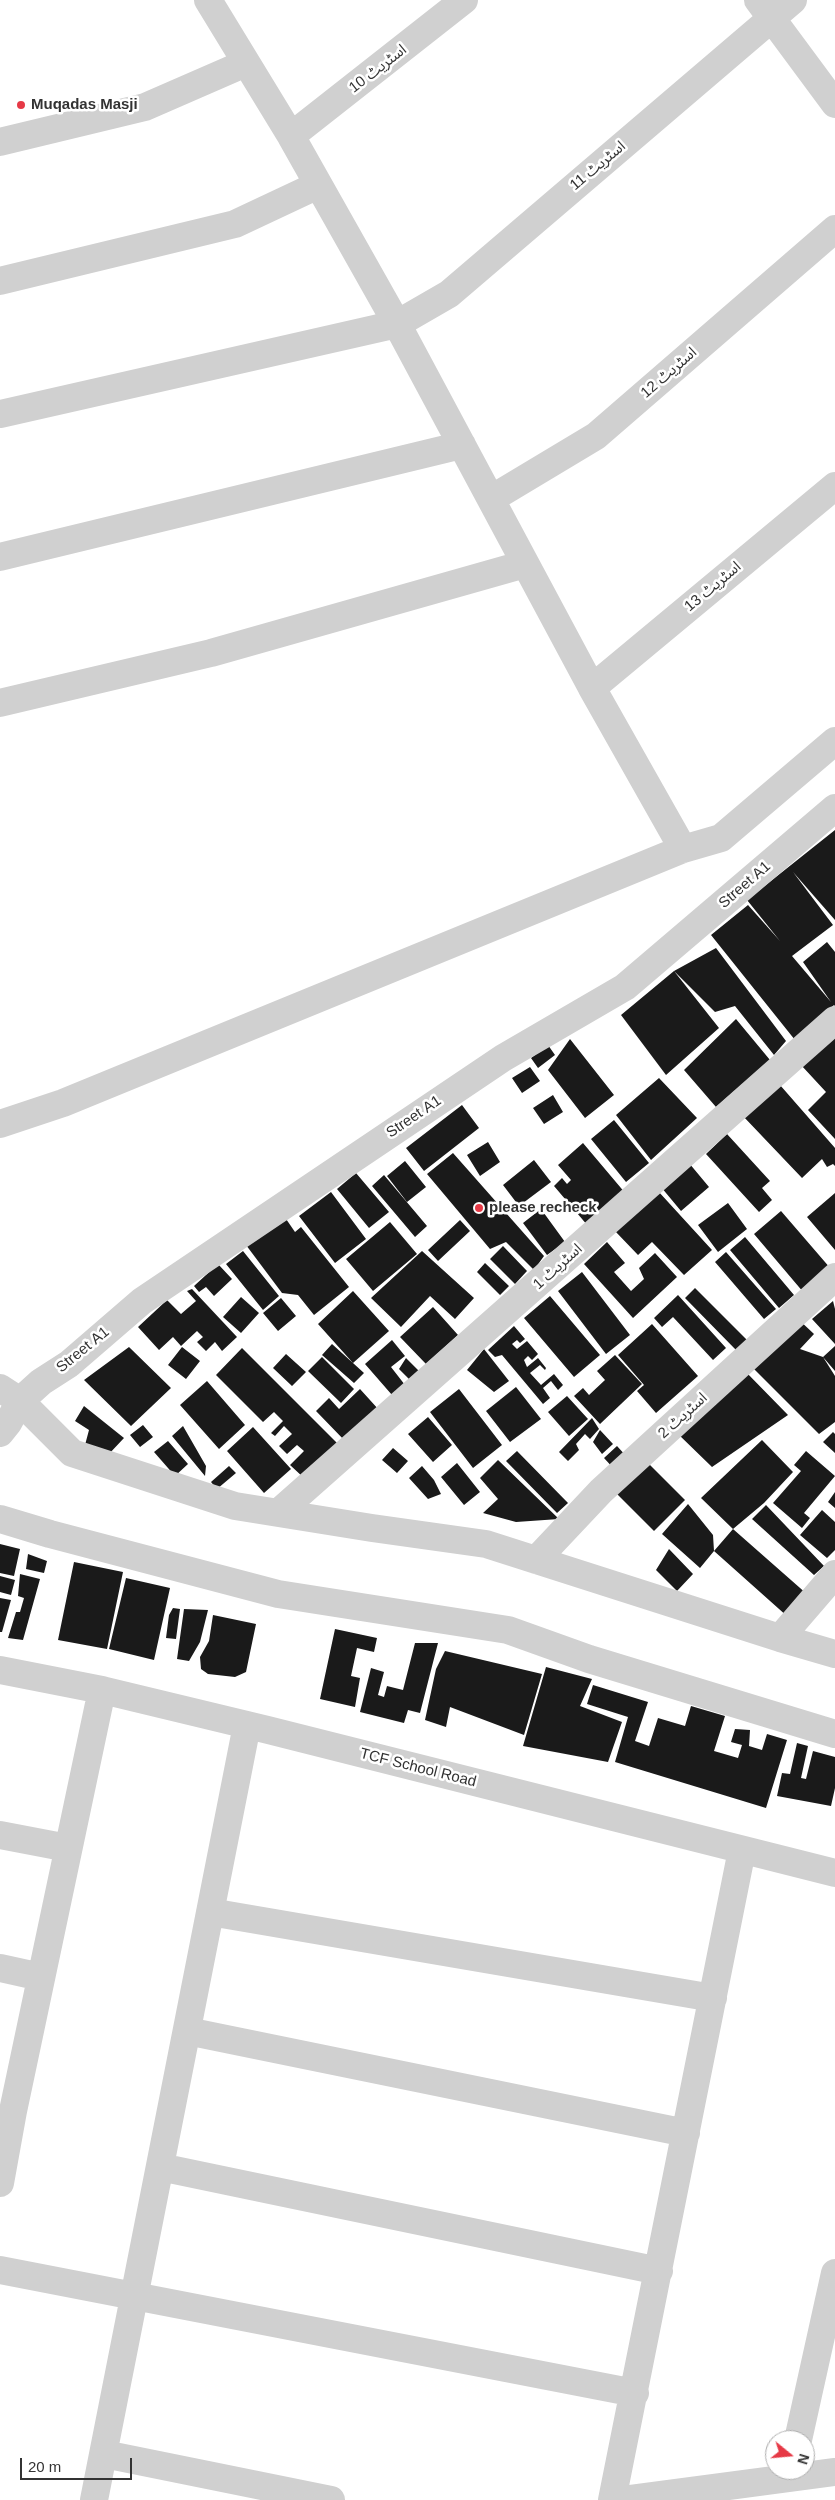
<!DOCTYPE html>
<html>
<head>
<meta charset="utf-8">
<style>
  body { margin:0 }
  #map { position:relative; width:835px; height:2500px; overflow:hidden; background:#fff; font-family:Arial,sans-serif }
  canvas { display:block }
  .north { position:absolute; left:765px; top:2430px; width:50px; height:50px; box-sizing:border-box; background:#fff; border:1px solid #adadad; border-radius:50%; rotate:107deg; font-size:14px; font-weight:700; line-height:20px; text-align:center; color:#333 }
  .north::after { content:''; display:block; margin:auto; width:18px; height:22px; background:#e63946; clip-path:polygon(50% 0,100% 100%,50% 72%,0 100%) }
  .scale { position:absolute; left:20px; top:2458px; width:112px; height:22px; box-sizing:border-box; border:2px solid #333; border-top:0; padding-left:6px; font-size:15px; line-height:18px; white-space:nowrap; color:#333; -webkit-text-stroke:4px #fff; paint-order:stroke }
</style>
</head>
<body>
<div id="map">
<canvas width="835" height="2500"></canvas>
<div class="north">N</div>
<div class="scale">20 m</div>
</div>
<script>
const ctx = document.querySelector('canvas').getContext('2d');
ctx.lineJoin = 'round';
function fill(path, color) { ctx.fillStyle = color; ctx.fill(path, 'evenodd'); }
const poly = rows => new Path2D(rows.map(r => 'M' + r).join(''));
function trace(path, color, width, dash) { ctx.strokeStyle = color; ctx.lineWidth = width; ctx.lineCap = dash ? 'butt' : 'round'; ctx.setLineDash(dash || []); ctx.stroke(path); }
function label(font, color, halo, rows, align = 'center') {
  ctx.font = font + ' Arial,"Noto Sans Arabic",sans-serif'; ctx.lineWidth = 5; ctx.setLineDash([]); ctx.textBaseline = 'middle'; ctx.strokeStyle = halo; ctx.fillStyle = color; for (const [text, x, y, turn = 0] of rows) {
    ctx.save(); ctx.translate(x, y); ctx.rotate((+turn || 0) * Math.PI / 180); ctx.textAlign = isNaN(turn) ? turn : align; if (halo) ctx.strokeText(text, 0, 0); ctx.fillText(text, 0, 0); ctx.restore();
  }
}
fill(poly([
  [835,830,835,920,793,872,833,925,792,956,831,1002,803,962,827,942,835,952,835,1006,834,1005,795,1040,711,935,748,905,780,941,747,900],
  [716,948,786,1041,774,1055,735,1006,715,1012,674,971,719,1028,666,1075,621,1015,674,971],
  [736,1019,770,1060,716,1107,684,1070],
  [835,1033,835,1139,808,1110,826,1092,801,1065],
  [570,1039,614,1095,585,1118,548,1070],
  [548,1045,555,1055,538,1068,531,1058],
  [530,1067,540,1081,522,1093,512,1078],
  [659,1078,697,1118,651,1160,616,1115],
  [780,1085,835,1148,835,1166,833,1164,827,1167,822,1159,802,1178,742,1115],
  [553,1095,563,1112,544,1124,533,1108],
  [462,1105,479,1128,424,1171,406,1148],
  [614,1120,649,1163,626,1182,591,1139],
  [727,1134,770,1181,762,1188,772,1200,759,1212,706,1154],
  [488,1142,500,1162,480,1176,467,1155],
  [583,1143,626,1194,588,1226,554,1186,562,1178,567,1184,571,1180,558,1165],
  [453,1153,544,1256,534,1270,506,1242,490,1249,427,1174],
  [534,1160,551,1182,519,1206,503,1185],
  [405,1161,426,1187,407,1202,387,1176],
  [689,1163,709,1187,681,1211,661,1187],
  [356,1173,389,1212,369,1228,337,1189],
  [384,1175,427,1226,415,1237,372,1186],
  [658,1191,712,1250,684,1275,652,1242,638,1255,615,1231],
  [331,1192,366,1239,335,1263,299,1216],
  [835,1193,835,1250,807,1217],
  [728,1203,747,1229,718,1252,698,1225],
  [541,1209,565,1242,547,1255,523,1223],
  [781,1211,831,1269,804,1293,754,1234],
  [284,1216,295,1232,301,1227,349,1287,314,1315,298,1295,282,1293,246,1245],
  [460,1220,470,1231,438,1261,428,1250],
  [390,1222,417,1254,373,1291,346,1259],
  [745,1237,794,1295,779,1308,730,1250],
  [607,1242,625,1263,614,1272,631,1291,644,1279,639,1268,655,1253,677,1277,633,1318,584,1264],
  [503,1246,527,1271,515,1284,490,1259],
  [243,1251,279,1296,263,1310,226,1264],
  [422,1251,474,1298,455,1319,430,1296,401,1327,371,1298],
  [726,1252,776,1309,764,1319,715,1262],
  [485,1263,509,1286,500,1295,477,1272],
  [218,1264,232,1279,214,1296,206,1287,199,1292,194,1286],
  [582,1272,630,1335,606,1354,558,1291],
  [695,1288,747,1340,736,1350,685,1298],
  [192,1289,237,1337,222,1351,215,1342,206,1351,197,1342,203,1337,197,1331,181,1346,173,1337,159,1350,138,1327,167,1300,181,1314,196,1301,187,1291],
  [353,1291,389,1331,353,1363,318,1324],
  [678,1295,726,1348,713,1360,673,1317,662,1327,654,1318],
  [550,1296,600,1355,574,1377,524,1318],
  [241,1297,259,1313,241,1333,223,1317],
  [281,1298,296,1316,278,1331,263,1313],
  [833,1301,835,1309,835,1344,812,1319],
  [433,1307,458,1335,426,1364,400,1337],
  [797,1318,814,1334,800,1349,823,1357,835,1346,835,1371,823,1357,835,1376,835,1422,819,1434,750,1365],
  [652,1324,698,1376,656,1413,637,1391,644,1385,618,1355],
  [514,1326,525,1339,520,1343,517,1340,512,1344,517,1349,527,1341,538,1354,532,1360,528,1356,524,1360,527,1367,538,1358,546,1368,545,1370,540,1365,530,1373,541,1385,554,1374,563,1385,558,1390,551,1381,543,1388,550,1398,543,1404,502,1355,495,1357,488,1350],
  [392,1340,405,1356,391,1367,405,1385,392,1395,365,1364],
  [332,1344,364,1373,354,1383,322,1355],
  [129,1347,171,1388,131,1426,84,1380],
  [182,1347,200,1361,186,1379,168,1365],
  [242,1348,339,1445,304,1478,290,1465,304,1451,297,1445,287,1454,279,1446,292,1434,284,1426,275,1436,271,1433,283,1421,274,1412,263,1422,216,1375],
  [484,1349,509,1381,494,1392,467,1370],
  [286,1354,306,1372,292,1386,273,1368],
  [615,1355,642,1384,600,1424,574,1396,583,1388,589,1395,605,1380,597,1371],
  [322,1357,354,1389,341,1403,308,1371],
  [406,1358,419,1371,410,1380,399,1369],
  [744,1370,788,1415,712,1467,677,1433],
  [207,1381,245,1425,219,1449,180,1405],
  [516,1387,541,1419,510,1442,486,1411],
  [360,1389,379,1410,346,1442,316,1411,329,1398,339,1409],
  [459,1389,502,1445,473,1468,430,1412],
  [567,1396,588,1419,569,1436,548,1412],
  [84,1406,124,1438,108,1455,85,1445,89,1430,75,1421],
  [428,1417,452,1445,433,1462,408,1434],
  [592,1418,599,1429,590,1439,585,1434,576,1444,579,1450,568,1461,559,1452],
  [143,1425,153,1437,140,1447,130,1435],
  [183,1426,206,1466,205,1476,172,1436],
  [253,1427,291,1469,264,1493,227,1451],
  [600,1430,613,1444,602,1454,593,1442],
  [833,1432,835,1434,835,1453,823,1442],
  [762,1440,793,1472,764,1503,733,1529,701,1498],
  [168,1441,188,1464,175,1476,154,1452],
  [617,1446,627,1457,615,1470,604,1458],
  [393,1448,408,1461,397,1473,382,1460],
  [517,1451,568,1503,557,1513,506,1461],
  [806,1451,835,1476,804,1513,810,1518,802,1528,773,1503,801,1471,794,1465],
  [498,1460,559,1519,516,1522,483,1513,498,1499,480,1478],
  [647,1462,685,1500,654,1531,616,1493],
  [457,1463,480,1492,464,1505,441,1477],
  [229,1466,236,1473,217,1489,211,1482],
  [422,1466,434,1480,441,1494,428,1499,409,1478],
  [835,1492,835,1508,828,1502],
  [688,1504,713,1535,714,1551,700,1568,662,1534],
  [766,1505,824,1566,814,1575,752,1519],
  [822,1510,835,1522,835,1550,827,1558,800,1535],
  [733,1529,808,1595,788,1617,714,1551],
  [0,1544,20,1549,14,1576,0,1573],
  [669,1549,693,1574,677,1591,656,1570],
  [28,1554,47,1561,44,1573,26,1569],
  [74,1562,123,1572,107,1649,58,1640],
  [20,1574,40,1579,23,1640,8,1638,16,1612,20,1612,24,1598,18,1596],
  [0,1576,15,1580,11,1595,0,1592],
  [126,1578,170,1588,154,1660,109,1649],
  [0,1598,11,1600,2,1632,0,1632],
  [173,1608,180,1609,176,1639,166,1638,169,1615],
  [184,1609,208,1610,200,1642,189,1661,177,1659],
  [213,1615,256,1624,246,1672,235,1677,208,1674,201,1669,200,1657,209,1641],
  [335,1629,377,1638,374,1652,357,1648,351,1676,360,1678,355,1707,320,1699],
  [415,1643,438,1643,420,1713,408,1710,404,1723,360,1712,371,1668,384,1672,378,1695,384,1697,387,1686,403,1690],
  [445,1651,542,1674,524,1735,450,1707,446,1727,425,1720,436,1669],
  [546,1667,592,1679,580,1706,622,1722,608,1762,523,1746],
  [593,1685,648,1702,635,1741,649,1746,658,1718,685,1726,691,1706,725,1716,714,1751,738,1758,742,1745,731,1742,735,1729,750,1730,749,1746,762,1750,767,1734,787,1740,766,1808,615,1762,628,1717,587,1704],
  [797,1743,808,1746,801,1778,806,1779,813,1751,835,1757,835,1788,831,1806,777,1796,782,1773,790,1774]
]), '#1a1a1a');
trace(poly([
  [208,0,291,136,397,324,592,688,683,849],
  [758,0,835,104],
  [291,136,464,0],
  [0,142,145,107,246,63],
  [0,281,235,224,318,185],
  [0,414,397,324,449,294,793,0],
  [491,499,596,436,835,229],
  [0,557,462,445],
  [592,688,835,486],
  [0,703,211,653,525,564],
  [0,1124,63,1103,683,849,721,838,835,741],
  [0,1388,20,1401,72,1453,235,1506,372,1528,486,1544,780,1638,835,1654],
  [0,1433,8,1423,20,1401,41,1382,69,1364,142,1301,503,1058,625,987,835,808],
  [279,1512,835,1020],
  [0,1519,50,1534,278,1594,508,1630,589,1659,835,1734],
  [536,1560,601,1491,835,1277],
  [780,1638,835,1574],
  [0,1670,102,1690,268,1730,835,1873],
  [0,1835,68,1848],
  [210,1912,713,1998],
  [0,1968,41,1977],
  [187,2031,686,2133],
  [160,2167,659,2271],
  [0,2183,13,2111,102,1690],
  [0,2270,635,2393],
  [798,2440,835,2273],
  [104,2454,331,2500],
  [94,2500,247,1725],
  [612,2500,742,1850],
  [623,2500,835,2472]
]), '#d0d0d0', 28);
for (const [x, y, r, color] of [
  [21,105,5,"#e63946"],
  [479,1208,5,"#e63946"]
]) { const dot = new Path2D(); dot.arc(x, y, r, 0, 2 * Math.PI); ctx.fillStyle = color; ctx.fill(dot); trace(dot, '#fff', 2); }
label('15px', '#333', '#fff', [
  ["اسٹریٹ 10",378,69,-38],
  ["اسٹریٹ 11",598,166,-40],
  ["اسٹریٹ 12",669,373,-41],
  ["اسٹریٹ 13",713,587,-40],
  ["Street A1",745,885,-41],
  ["Street A1",414,1117,-34],
  ["اسٹریٹ 1",558,1267,-42],
  ["Street A1",83,1350,-39],
  ["اسٹریٹ 2",683,1416,-42],
  ["TCF School Road",418,1768,14]
]);
label('bold 15px', '#333', '#fff', [
  ["Muqadas Masji",31,105],
  ["please recheck",489,1208]
], 'left');
</script>
</body>
</html>
